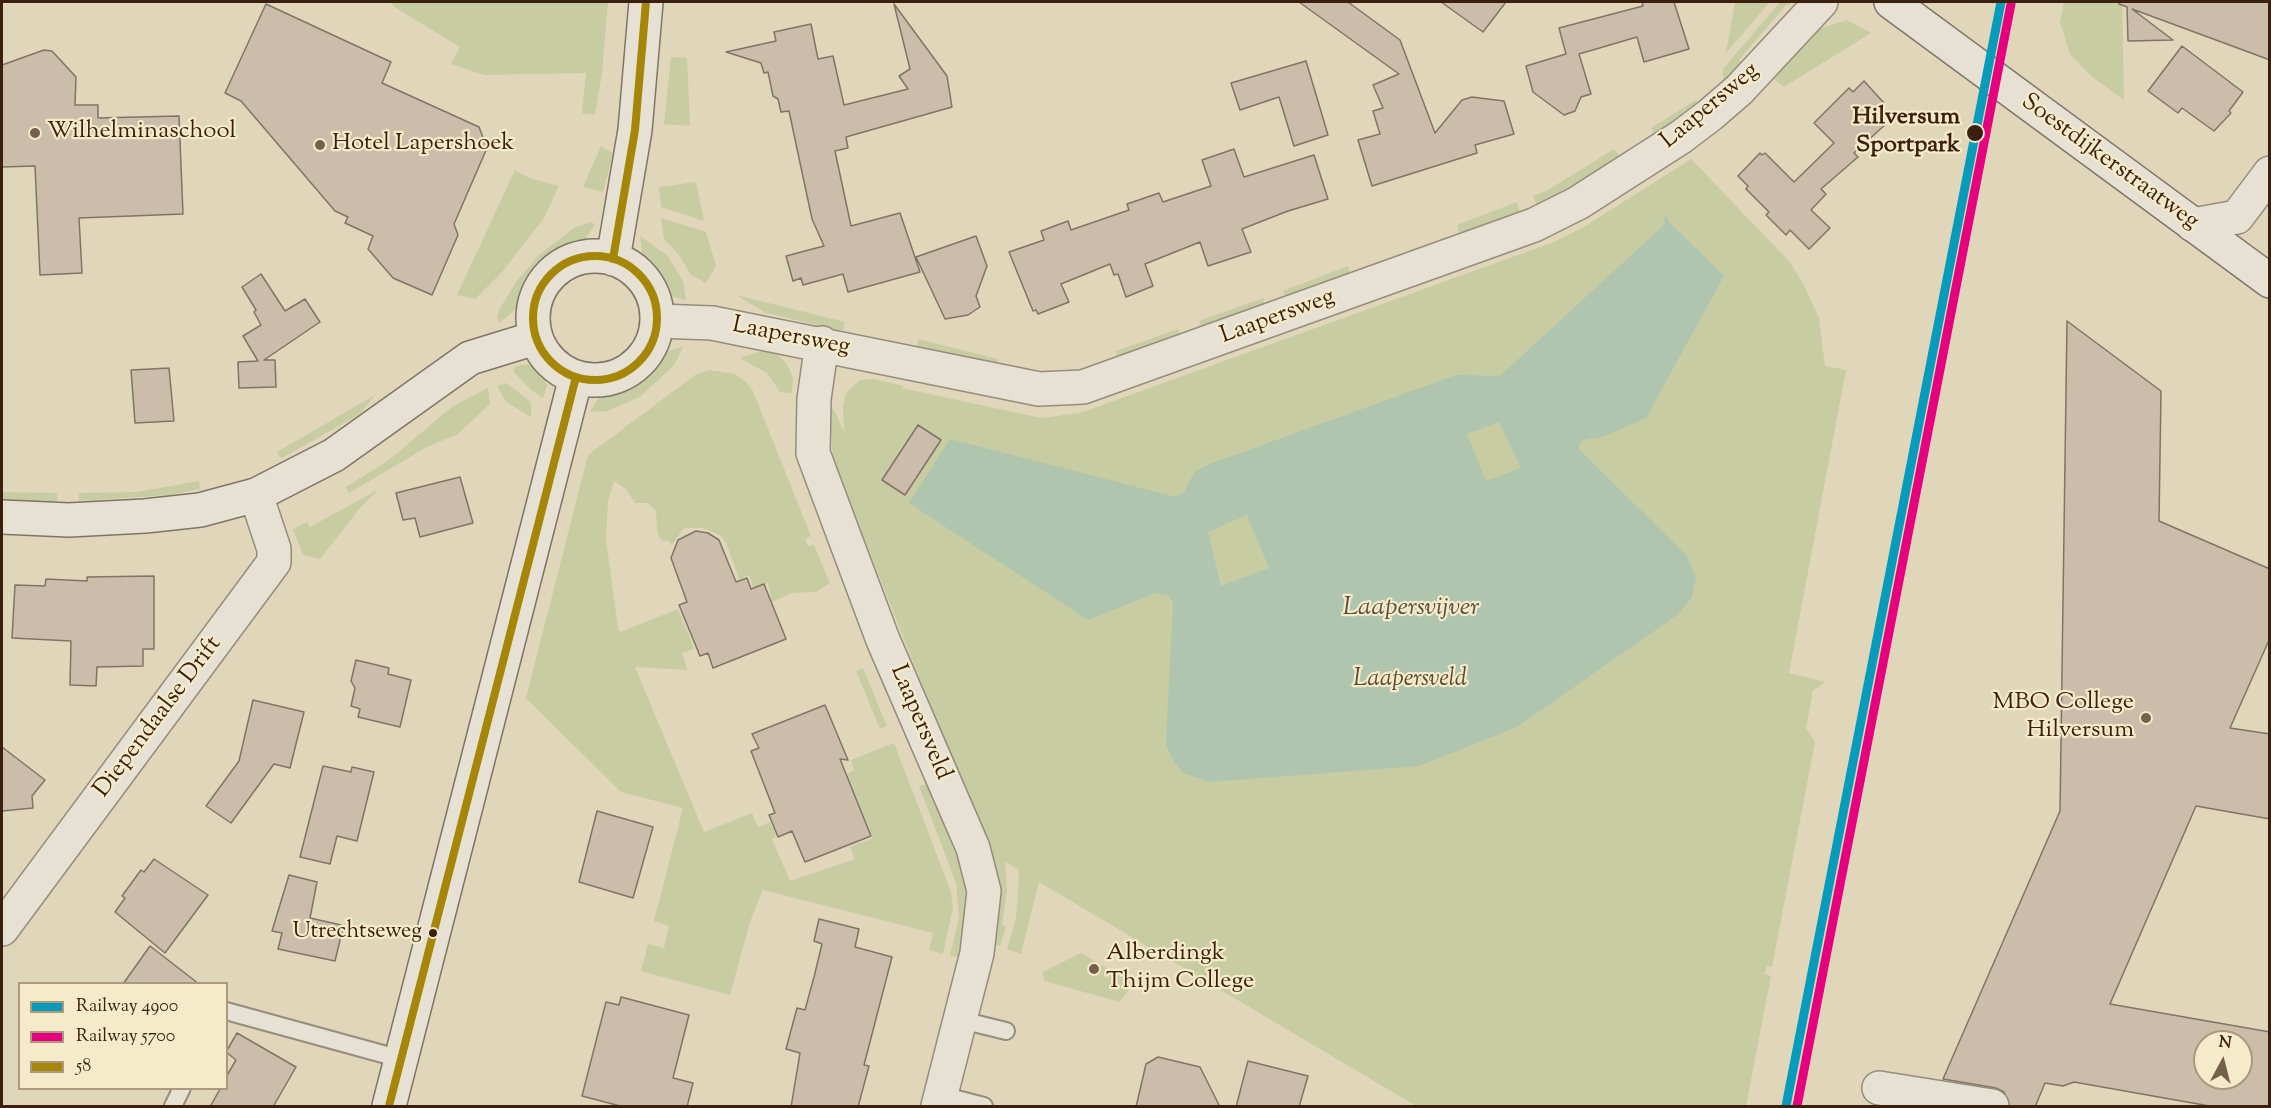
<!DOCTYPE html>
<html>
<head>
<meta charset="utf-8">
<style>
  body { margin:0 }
  #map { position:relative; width:2271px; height:1108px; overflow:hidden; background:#e0d7bb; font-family:"Sorts Mill Goudy",serif }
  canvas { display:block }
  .frame { position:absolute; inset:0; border:3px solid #3b2010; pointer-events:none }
  .legend { position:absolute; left:18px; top:982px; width:210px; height:108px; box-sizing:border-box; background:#f5eac9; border:2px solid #ab997f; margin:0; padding:8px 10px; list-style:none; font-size:18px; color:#3b2010 }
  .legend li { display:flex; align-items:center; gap:12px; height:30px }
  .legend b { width:30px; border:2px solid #ab997f }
  .north { position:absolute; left:2193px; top:1030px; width:60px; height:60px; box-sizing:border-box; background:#f5eac9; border:2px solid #ab997f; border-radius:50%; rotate:7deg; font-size:16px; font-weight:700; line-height:24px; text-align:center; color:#3b2010 }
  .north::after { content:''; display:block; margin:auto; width:21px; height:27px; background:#75604c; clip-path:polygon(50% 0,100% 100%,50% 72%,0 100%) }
</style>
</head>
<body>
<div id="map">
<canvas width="2271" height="1108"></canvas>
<div class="frame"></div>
<ul class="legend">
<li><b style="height:8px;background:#069bbb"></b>Railway 4900</li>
<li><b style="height:8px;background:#e5007d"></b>Railway 5700</li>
<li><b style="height:8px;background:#a58607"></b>58</li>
</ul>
<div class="north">N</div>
</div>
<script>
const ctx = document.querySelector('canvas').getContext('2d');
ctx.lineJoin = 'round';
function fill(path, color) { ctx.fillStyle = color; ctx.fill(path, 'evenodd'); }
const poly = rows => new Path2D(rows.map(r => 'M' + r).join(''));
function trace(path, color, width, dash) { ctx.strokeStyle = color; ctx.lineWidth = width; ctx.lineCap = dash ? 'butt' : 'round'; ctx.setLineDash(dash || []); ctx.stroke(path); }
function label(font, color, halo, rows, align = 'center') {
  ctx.font = font + ' "Sorts Mill Goudy",serif'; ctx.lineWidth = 4.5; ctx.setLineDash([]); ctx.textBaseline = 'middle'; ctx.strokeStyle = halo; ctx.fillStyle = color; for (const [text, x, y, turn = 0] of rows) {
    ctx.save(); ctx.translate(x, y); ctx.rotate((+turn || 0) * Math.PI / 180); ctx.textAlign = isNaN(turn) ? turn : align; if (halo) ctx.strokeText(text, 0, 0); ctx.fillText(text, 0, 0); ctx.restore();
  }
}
fill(poly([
  [392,2,608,2,602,73,595,115,582,113,586,73,484,75,451,64,460,47,393,6],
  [1735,2,1770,2,1726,53],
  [1780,2,1792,2,1788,6,1786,5,1739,60,1742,62,1723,83,1723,69],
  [2064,2,2122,2,2124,100,2091,76,2070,54,2060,22],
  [1847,20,1871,33,1784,87,1774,79,1728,117,1813,31],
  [671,57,687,58,690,126,664,124],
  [1696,100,1700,105,1655,136,1651,128],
  [601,146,613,153,603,192,583,187],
  [1614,149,1620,157,1537,206,1533,196,1546,191],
  [1691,159,1789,261,1803,283,1819,318,1825,366,1846,370,1789,673,1826,682,1813,690,1806,728,1815,742,1772,967,1767,966,1765,974,1771,976,1746,1106,1416,1106,1039,882,1021,954,1007,949,1016,918,1019,878,1018,869,1005,862,1007,890,1002,925,1006,927,1000,946,993,944,999,897,993,862,833,461,830,407,834,410,844,432,843,406,846,393,860,380,874,379,904,386,902,388,1041,418,1080,413,1554,242,1587,225],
  [515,170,529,178,559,186,544,218,503,271,475,299,457,295],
  [696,182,704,221,661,207,659,187],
  [1517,202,1520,212,1459,234,1457,225],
  [661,218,706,232,716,266,706,283,691,275,678,254,664,239],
  [590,222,595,224,583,243,547,261,530,279,516,309,499,323,497,317,500,308,516,282,539,255,574,228],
  [640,236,668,256,683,281,686,300,671,296,662,289,643,258],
  [1348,266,1351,274,1286,299,1283,291],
  [736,295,845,322,843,331,766,313],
  [1263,298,1265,306,1203,329,1199,321],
  [1178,329,1181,337,1118,359,1116,351],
  [918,339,998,359,997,366,916,349],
  [683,346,675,364,641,396,608,411,590,412,601,394,638,375,664,353],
  [761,351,775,353,787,364,793,378,792,393,780,392,767,373,740,358],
  [528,364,539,370,544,378,547,385,543,398,531,390,513,371,516,366],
  [709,370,735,374,747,383,753,391,811,536,805,539,808,546,814,545,830,583,816,592,792,593,772,602,768,583,753,587,749,575,739,579,726,542,720,535,702,528,684,528,671,546,670,542,661,540,657,531,656,511,648,503,635,503,625,488,614,481,608,501,606,539,618,628,620,632,678,609,694,649,682,653,688,670,635,667,704,832,752,813,758,827,770,822,776,836,772,839,790,881,855,859,850,847,873,838,847,774,854,770,851,760,894,743,951,892,953,908,943,954,929,950,933,933,763,890,750,922,730,995,641,971,648,944,664,948,669,926,654,921,683,808,621,792,526,698,588,455,695,375],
  [506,383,531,402,531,417,508,403,503,397,497,386],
  [488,388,490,404,458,434,427,447,349,493,346,487,389,460,453,406],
  [375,395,360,414,282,458,279,456,277,452],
  [199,481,200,489,170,495,79,501,79,493,136,492],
  [379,489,360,508,320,559,303,555,293,529,307,522,310,527],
  [2,492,57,493,57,501,2,501],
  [863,668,887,726,880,729,856,671],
  [927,784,964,875,968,892,969,910,960,957,950,956,959,917,956,883,919,786],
  [1081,953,1133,984,1120,1002,1044,981,1043,972]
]), '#c7cca2');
fill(poly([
  [1667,216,1669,222,1724,276,1646,418,1602,437,1584,440,1580,443,1579,449,1687,556,1696,579,1691,599,1677,615,1517,727,1419,766,1208,782,1184,773,1172,759,1166,744,1173,602,1169,596,1156,593,1088,620,909,503,950,439,1176,497,1184,492,1194,473,1207,465,1456,375,1500,376,1665,224,1663,218],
  [1499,422,1521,468,1486,481,1467,434],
  [1247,515,1269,568,1221,586,1208,532]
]), '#afc5ae');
const building = poly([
  [1299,2,1348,2,1400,40,1435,133,1462,100,1472,97,1504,101,1514,134,1475,145,1477,153,1372,186,1358,140,1380,134,1373,111,1383,108,1373,85,1399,74,1299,2],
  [1441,2,1506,2,1483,32,1441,2],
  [1642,2,1674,2,1689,49,1644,62,1637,37,1579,54,1591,94,1581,97,1575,111,1564,115,1533,92,1526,66,1566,54,1559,28,1643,6,1642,2],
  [2120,2,2270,2,2270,60,2132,9,2173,40,2128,41,2127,7,2119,4,2120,2],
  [266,4,391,62,382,83,479,127,487,148,454,224,458,235,432,295,393,278,368,249,373,236,345,223,348,217,335,211,241,101,225,93,266,4],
  [894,4,947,76,952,107,846,137,848,148,835,151,851,226,900,213,920,272,848,292,843,274,803,285,801,278,793,281,786,256,824,246,812,219,789,111,781,112,778,99,773,96,768,72,764,73,761,63,726,52,776,41,774,32,811,24,818,59,833,56,844,105,908,89,899,76,910,69,894,4],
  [2182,46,2243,92,2229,111,2231,113,2214,131,2182,108,2178,113,2148,91,2182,46],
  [44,50,52,51,76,77,75,105,98,105,98,118,179,116,183,214,79,218,82,273,40,275,35,166,2,167,2,65,44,50],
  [1306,61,1328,135,1294,146,1279,97,1240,110,1231,83,1306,61],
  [1864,81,1884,103,1875,112,1886,124,1854,153,1858,157,1821,189,1826,194,1811,210,1830,228,1809,249,1790,230,1786,235,1766,215,1769,212,1746,189,1748,186,1738,176,1760,153,1762,155,1765,153,1794,182,1834,143,1814,123,1849,88,1853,92,1864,81],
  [1234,149,1244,177,1314,155,1328,199,1288,211,1242,229,1251,252,1208,266,1200,242,1145,264,1153,286,1126,297,1118,274,1114,275,1110,264,1061,284,1069,302,1038,314,1036,310,1033,311,1009,252,1044,240,1041,231,1068,221,1071,230,1129,210,1127,204,1159,193,1163,202,1211,186,1202,160,1234,149],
  [976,236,987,266,976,296,980,307,968,315,945,319,916,257,976,236],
  [261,274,285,311,305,299,320,322,264,360,275,360,276,387,239,388,238,362,258,361,243,336,261,325,254,312,256,310,242,287,261,274],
  [2067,321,2161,391,2159,521,2270,569,2270,638,2230,728,2270,734,2270,819,2196,806,2110,1004,2270,1032,2270,1107,2215,1107,2074,1082,2063,1086,2045,1083,2035,1107,2010,1107,2004,1092,1996,1088,1943,1079,2060,811,2067,321],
  [2205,1042,2241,1042,2241,1078,2205,1078,2205,1042],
  [169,368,174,421,135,423,131,370,169,368],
  [918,425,941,440,905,495,882,480,918,425],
  [460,477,473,523,420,537,415,518,403,520,396,493,460,477],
  [696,531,708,533,719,540,736,582,747,578,751,589,764,584,786,639,713,668,708,653,700,656,679,605,687,602,671,558,678,540,696,531],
  [154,576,154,649,143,649,143,666,97,667,96,686,70,685,71,641,12,638,15,585,45,586,46,579,87,581,87,577,154,576],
  [356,660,389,668,388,674,411,680,400,727,358,717,360,709,351,706,355,688,351,681,356,660],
  [253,700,304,712,290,768,274,764,231,823,206,806,239,761,253,700],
  [825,705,848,760,840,759,871,836,805,862,792,831,778,837,769,815,775,813,751,751,759,748,752,734,825,705],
  [2,747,45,780,32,796,33,808,2,811,2,747],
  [323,766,351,772,352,767,374,772,357,841,337,836,330,864,300,857,323,766],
  [597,811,653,827,633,898,579,882,597,811],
  [154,859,208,895,165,953,115,912,125,898,122,896,141,870,144,872,154,859],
  [289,875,317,882,310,918,341,925,339,931,342,932,335,961,278,949,282,933,272,931,289,875],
  [819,919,859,929,855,947,892,957,864,1065,869,1066,858,1107,791,1107,800,1053,786,1049,797,1008,805,1010,814,977,822,944,814,941,819,919],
  [150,946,199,984,123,984,150,946],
  [621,997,689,1015,673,1078,693,1083,687,1107,624,1107,582,1096,606,1002,619,1005,621,997],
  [237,1033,296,1067,273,1107,210,1107,220,1089,226,1089,226,1077,236,1060,226,1052,237,1033],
  [1158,1057,1200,1067,1220,1107,1136,1107,1146,1064,1158,1057],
  [1248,1061,1308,1076,1299,1107,1236,1107,1248,1061]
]);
fill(building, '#ccbcaa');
trace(building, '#7e7565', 1.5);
const lane = poly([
  [226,1011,401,1059],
  [961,1020,1006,1031],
  [941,1095,984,1106],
  [173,1106,182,1088]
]);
const street = poly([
  [2193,225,2237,217,2270,173],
  [658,321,712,323,1039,389,1083,387,1534,225,1578,203,1681,137,1710,115,1739,90,1821,2],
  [822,343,814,399,813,453,883,640,973,848,984,891,977,953,938,1106],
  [2,929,274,562,274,549,256,495],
  [1879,1088,1992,1106]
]);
const secondary = poly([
  [1891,2,2270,281],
  '533 318a62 62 0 1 1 124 0a62 62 0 1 1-124 0Z',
  [613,259,635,130,646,2],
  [2,517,69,520,145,516,200,510,256,495,334,455,470,358,535,338],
  [389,1106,576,377]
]);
trace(lane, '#958d7b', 20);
trace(street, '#958d7b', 36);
trace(secondary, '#7e7565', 36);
trace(lane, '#e6e1d3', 16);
trace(street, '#e6e1d3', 33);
trace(secondary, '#e6e1d3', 33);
trace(poly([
  '533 318a62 62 0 1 1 124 0a62 62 0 1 1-124 0Z',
  [613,259,635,130,646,2],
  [389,1106,576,377]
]), '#a58607', 8);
trace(poly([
  [1786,1106,2001,2]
]), '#069bbb', 9);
trace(poly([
  [1797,1106,2011,4]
]), '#e5007d', 9);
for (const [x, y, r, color] of [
  [35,133,6,"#75604c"],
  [1975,133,9,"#3b2010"],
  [320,145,6,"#75604c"],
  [2146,718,6,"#75604c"],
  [433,933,5,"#3b2010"],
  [1094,969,6,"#75604c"]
]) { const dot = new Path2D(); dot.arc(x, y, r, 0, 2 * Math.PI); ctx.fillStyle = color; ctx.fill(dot); trace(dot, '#f5eac9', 2); }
label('22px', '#3b2010', '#f5eac9', [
  ["Utrechtseweg",422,933]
], 'right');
label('24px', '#3b2010', '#f5eac9', [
  ["Laapersweg",1711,107,-40],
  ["Soestdijkerstraatweg",2109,163,36],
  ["Laapersweg",1278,318,-20],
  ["Laapersweg",791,338,11],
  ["Diependaalse Drift",159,718,-53],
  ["Laapersveld",919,723,67]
]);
label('bold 24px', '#3b2010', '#f5eac9', [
  ["Hilversum",1960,119],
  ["Sportpark",1960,147]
], 'right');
label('24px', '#3b2010', '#f5eac9', [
  ["Wilhelminaschool",47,133],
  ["Hotel Lapershoek",332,145],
  ["MBO College",2134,704,"right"],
  ["Hilversum",2134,732,"right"],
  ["Alberdingk",1106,955],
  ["Thijm College",1106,983]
], 'left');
label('italic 24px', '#594930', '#f5eac9', [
  ["Laapersveld",1410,681]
]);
label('italic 26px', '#584f3e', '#f5eac9', [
  ["Laapersvijver",1411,610]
]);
</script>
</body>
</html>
